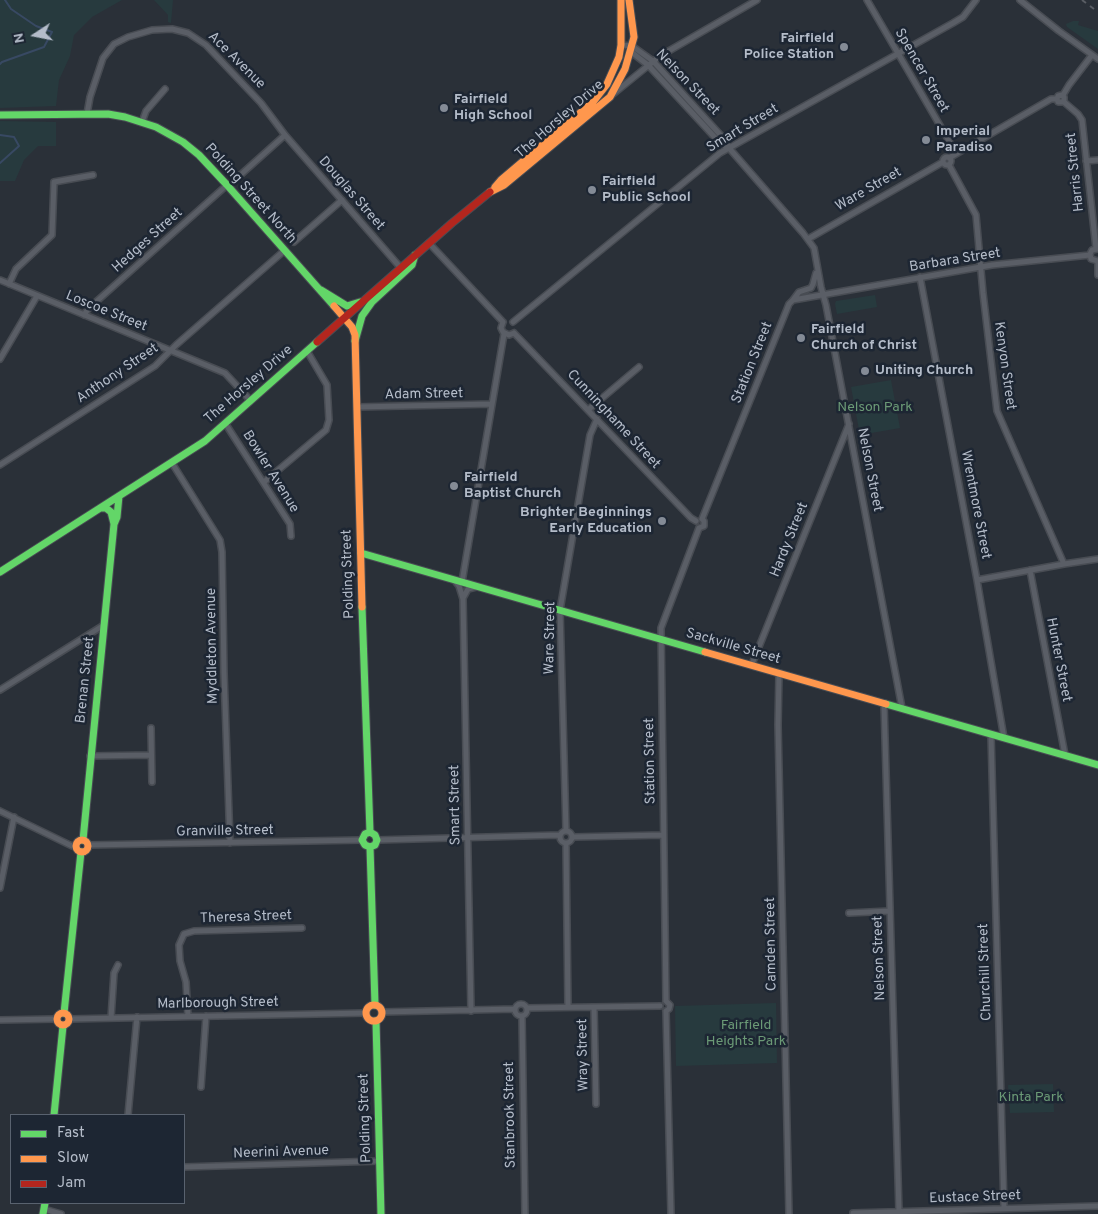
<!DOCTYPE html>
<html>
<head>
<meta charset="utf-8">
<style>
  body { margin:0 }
  #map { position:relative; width:1098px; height:1214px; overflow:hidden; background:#2a3038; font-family:Overpass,sans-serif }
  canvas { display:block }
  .legend { position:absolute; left:10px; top:1114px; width:175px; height:90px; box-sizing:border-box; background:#1d2633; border:1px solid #59626f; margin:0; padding:6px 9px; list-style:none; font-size:15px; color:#b4bcc9 }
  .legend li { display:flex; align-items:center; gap:10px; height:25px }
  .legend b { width:25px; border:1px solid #59626f }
  .north { position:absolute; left:10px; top:10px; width:50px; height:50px; -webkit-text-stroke:4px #1d2633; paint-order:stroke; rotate:259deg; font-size:14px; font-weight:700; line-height:20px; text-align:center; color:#b4bcc9 }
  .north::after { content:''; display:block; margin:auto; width:18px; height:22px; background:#b4bcc9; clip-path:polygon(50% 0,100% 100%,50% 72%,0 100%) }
</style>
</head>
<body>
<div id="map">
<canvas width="1098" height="1214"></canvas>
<ul class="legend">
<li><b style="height:6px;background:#63d668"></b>Fast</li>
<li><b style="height:6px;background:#ff974d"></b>Slow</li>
<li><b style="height:6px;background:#b3261e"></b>Jam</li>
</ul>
<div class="north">N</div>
</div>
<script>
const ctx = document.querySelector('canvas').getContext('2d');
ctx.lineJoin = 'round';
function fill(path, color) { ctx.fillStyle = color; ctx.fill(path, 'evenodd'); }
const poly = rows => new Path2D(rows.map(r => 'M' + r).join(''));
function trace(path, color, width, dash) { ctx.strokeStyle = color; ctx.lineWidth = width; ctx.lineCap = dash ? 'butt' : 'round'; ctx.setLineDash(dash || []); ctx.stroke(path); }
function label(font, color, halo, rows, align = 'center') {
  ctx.font = font + ' Overpass,sans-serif'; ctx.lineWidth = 5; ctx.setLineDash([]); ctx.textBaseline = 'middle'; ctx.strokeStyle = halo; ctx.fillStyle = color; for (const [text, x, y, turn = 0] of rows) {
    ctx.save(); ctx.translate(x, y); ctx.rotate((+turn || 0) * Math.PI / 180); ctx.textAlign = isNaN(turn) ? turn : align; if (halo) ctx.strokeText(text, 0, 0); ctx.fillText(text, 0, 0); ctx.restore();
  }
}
fill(poly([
  [0,0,122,0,92,17,74,35,70,56,59,80,56,106,0,108],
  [154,0,173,0,171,23,168,22,168,15],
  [1073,21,1079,21,1078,25,1098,31,1098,49,1067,27,1066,24],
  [0,121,56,122,56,146,38,146,24,160,15,181,0,181],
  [875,295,877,307,837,314,835,304,836,301],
  [891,380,900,428,860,435,851,387],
  [776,1003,777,1063,676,1066,675,1006],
  [1053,1084,1054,1112,1010,1113,1008,1085]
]), '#273a3e');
trace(poly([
  [0,64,2,62,44,47,52,32,36,26,11,9,5,0],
  [0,135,14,137,19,146,0,163]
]), '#384963', 2);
const street = poly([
  [867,0,956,153],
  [1020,0,1059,31,1098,59],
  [621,45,632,46,653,61,725,140,729,148,803,233,814,248,821,287,826,305,902,708],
  [630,51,648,65,720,143,728,148],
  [612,95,660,56,757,0],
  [1063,95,1069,85,1092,55],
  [1064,102,1064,97,1062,95,1058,96,1057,99,1058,102,1064,102,1078,114,1082,120,1096,248],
  [87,114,90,97,103,58,114,44,128,37,152,30,172,29,188,33,206,45,261,103,285,135,400,267],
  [142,122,146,111,165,89],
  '943 161a4 4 0 1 1 8 0a4 4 0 1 1-8 0Z',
  [949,158,1051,99,1057,99],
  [1086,161,1098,160],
  [949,165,976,215,983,293,997,411,1064,564],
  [237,178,285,135],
  [808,239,943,162],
  [294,242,342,200],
  [429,243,503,322],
  [1098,249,1092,250,1090,254,1091,259,1098,261],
  [1098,261,1098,275],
  [920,277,977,580,1004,738],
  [0,280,225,373,250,400],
  [9,284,16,269,52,235,54,182,93,175],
  [793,300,799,292,811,288,813,284,816,273],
  [84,315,88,309,227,185],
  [503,322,501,328,503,332,509,335,514,333],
  [513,322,720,153,953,23,963,17,976,0],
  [514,333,691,518,696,521],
  [0,359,37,296],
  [357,407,492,404],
  [588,410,639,367],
  [225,423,290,524,291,536],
  [172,463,220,540,222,552,224,673,230,843],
  [0,465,155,366,176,345,285,250],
  [264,482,326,430,329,420,327,385,307,351],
  [702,519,789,304,793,300,992,265,1090,255],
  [699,528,704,526,704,521,702,519],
  [1030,570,1065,755],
  [977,580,1064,564,1098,559],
  [455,581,459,586,463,599,471,1011],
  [462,582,504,334],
  [463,598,468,589,476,587],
  [752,664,849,424],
  [779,673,778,725,789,1214],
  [0,690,104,625],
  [884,704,899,1212],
  [151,728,152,782],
  [991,735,1004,1208],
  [90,756,151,755],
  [0,811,72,846,76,846],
  [566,830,560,610,590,435,597,419],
  '560 837a6 6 0 1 1 12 0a6 6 0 1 1-12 0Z',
  [573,837,663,835],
  [377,840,560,835],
  [566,843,568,1007],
  [88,845,362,840],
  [0,888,14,817],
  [849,913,890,911],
  [666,1001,661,628,699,528],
  [666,1001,670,1005,669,1009,666,1011],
  '515 1010a6 6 0 1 1 12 0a6 6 0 1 1-12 0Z',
  [594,1007,596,1104],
  [527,1008,660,1006],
  [666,1011,671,1214],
  [382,1012,515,1009],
  [188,1016,186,982,180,961,179,945,184,934,194,931,302,928],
  [522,1016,525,1214],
  [111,1018,114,973,118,965],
  [69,1019,366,1013],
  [0,1020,56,1019],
  [201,1087,206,1016],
  [128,1115,137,1017],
  [184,1167,380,1161],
  [44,1209,61,1214],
  [853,1213,1098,1206]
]);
const fast = poly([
  [0,115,108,114,125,117,156,127,183,142,199,155,227,185,334,306],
  [321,290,347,306,360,302],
  [355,341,362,316,372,302,412,265,415,255],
  [114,524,117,517,119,496],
  [361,553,705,652],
  [0,572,205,441,317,342],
  [362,607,370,832],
  [886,704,1098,765],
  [370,832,365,834,362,840,365,845,370,847],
  [370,832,375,835,377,840,375,845,370,847],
  [83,840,114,524,111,512,106,508,101,508],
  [370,847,375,1005],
  [64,1013,81,852],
  [376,1021,381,1214],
  [54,1115,63,1026],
  [43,1214,45,1203]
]);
const slow = poly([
  [495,187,501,180,593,102,607,84,619,57,621,45,621,0],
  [490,192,504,185,610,97,625,69,634,37,629,0],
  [334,306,352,327,355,335,362,607],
  [705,652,886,704],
  '76 846a6 6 0 1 1 12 0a6 6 0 1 1-12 0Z',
  '366 1013a8 8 0 1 1 16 0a8 8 0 1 1-16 0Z',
  '57 1019a6 6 0 1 1 12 0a6 6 0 1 1-12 0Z'
]);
const jam = poly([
  [317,342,452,223,490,192]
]);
trace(street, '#484c53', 8);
trace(fast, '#484c53', 9);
trace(slow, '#484c53', 9);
trace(jam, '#484c53', 9);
trace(street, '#5a5e66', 5);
trace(fast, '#63d668', 7);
trace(slow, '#ff974d', 7);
trace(jam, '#b3261e', 7);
trace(poly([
  [1082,0,1098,12]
]), '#595d64', 2, [5, 5]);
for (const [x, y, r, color] of [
  [844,47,5,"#848b96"],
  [444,108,5,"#848b96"],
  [926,140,5,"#848b96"],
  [592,190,5,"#848b96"],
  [801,338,5,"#848b96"],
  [865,371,5,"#848b96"],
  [454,486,5,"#848b96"],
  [662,521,5,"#848b96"]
]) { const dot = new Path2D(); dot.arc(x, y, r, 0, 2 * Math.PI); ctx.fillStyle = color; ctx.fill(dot); trace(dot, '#1d2633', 2); }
label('bold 14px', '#b4bcc9', '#1d2633', [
  ["Fairfield",834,39,"right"],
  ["Police Station",834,55,"right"],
  ["Fairfield",454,100],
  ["High School",454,116],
  ["Imperial",936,132],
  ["Paradiso",936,148],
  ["Fairfield",602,182],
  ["Public School",602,198],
  ["Fairfield",811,330],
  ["Church of Christ",811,346],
  ["Uniting Church",875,371],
  ["Fairfield",464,478],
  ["Baptist Church",464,494],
  ["Brighter Beginnings",652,513,"right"],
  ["Early Education",652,529,"right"]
], 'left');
label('14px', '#b4bcc9', '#1d2633', [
  ["Ace Avenue",236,61,45],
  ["Spencer Street",921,71,60],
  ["Nelson Street",687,83,46],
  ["The Horsley Drive",560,120,-41],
  ["Smart Street",743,129,-31],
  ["Harris Street",1076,172,-96],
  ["Ware Street",869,190,-30],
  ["Polding Street North",250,194,48],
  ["Douglas Street",351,194,49],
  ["Hedges Street",148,241,-42],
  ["Barbara Street",955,261,-9],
  ["Loscoe Street",106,312,22],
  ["Station Street",753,363,-68],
  ["Kenyon Street",1004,366,82],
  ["Anthony Street",118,374,-34],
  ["The Horsley Drive",249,385,-41],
  ["Adam Street",424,395,-1],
  ["Cunninghame Street",613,420,47],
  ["Nelson Street",869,470,79],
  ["Bowler Avenue",270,472,58],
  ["Wrentmore Street",975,505,79],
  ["Hardy Street",790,540,-68],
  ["Polding Street",349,574,-92],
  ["Ware Street",551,638,-89],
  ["Myddleton Avenue",213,646,-91],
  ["Sackville Street",733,647,16],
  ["Hunter Street",1058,660,79],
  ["Brenan Street",86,680,-84],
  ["Station Street",651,761,-91],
  ["Smart Street",456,805,-91],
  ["Granville Street",225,832,-1],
  ["Theresa Street",246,918,-2],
  ["Camden Street",772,944,-91],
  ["Nelson Street",880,958,-92],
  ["Churchill Street",986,972,-92],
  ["Marlborough Street",218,1004,-1],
  ["Wray Street",584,1055,-91],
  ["Stanbrook Street",511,1115,-91],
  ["Polding Street",366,1118,-92],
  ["Neerini Avenue",281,1153,-2],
  ["Eustace Street",975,1198,-2]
]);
label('14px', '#6b9a76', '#1d2633', [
  ["Nelson Park",875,408],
  ["Fairfield",746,1026],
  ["Heights Park",746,1042],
  ["Kinta Park",1031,1098]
]);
</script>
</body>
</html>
